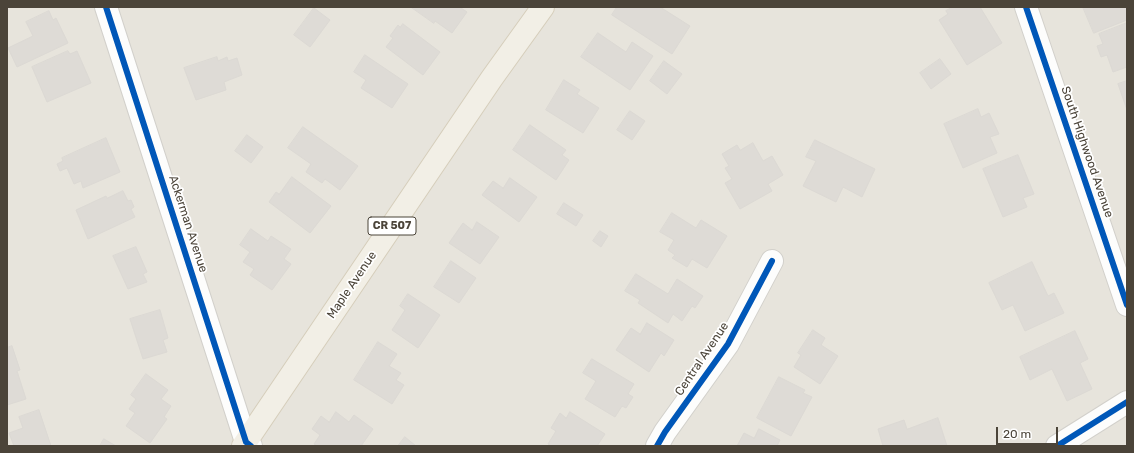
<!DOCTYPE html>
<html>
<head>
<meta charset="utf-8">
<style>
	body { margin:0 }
	#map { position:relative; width:1134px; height:453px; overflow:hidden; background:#f4f2ee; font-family:Rubik,sans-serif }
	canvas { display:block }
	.frame { position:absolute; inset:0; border:8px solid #4b4439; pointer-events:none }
	.scale { position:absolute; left:996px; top:427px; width:62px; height:18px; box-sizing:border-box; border:2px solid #4b4439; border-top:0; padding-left:5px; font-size:12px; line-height:14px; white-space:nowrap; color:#4b4439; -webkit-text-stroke:3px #fff; paint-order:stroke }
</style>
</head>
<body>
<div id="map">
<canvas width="1134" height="453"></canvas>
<div class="frame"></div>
<div class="scale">20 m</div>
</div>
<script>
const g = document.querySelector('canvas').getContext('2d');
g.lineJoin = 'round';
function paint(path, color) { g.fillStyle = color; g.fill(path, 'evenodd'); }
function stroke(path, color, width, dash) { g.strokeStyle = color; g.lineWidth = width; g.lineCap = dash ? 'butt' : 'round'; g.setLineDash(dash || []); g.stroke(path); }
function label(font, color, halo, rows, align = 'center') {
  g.font = font + ' Rubik,sans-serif'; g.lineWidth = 3.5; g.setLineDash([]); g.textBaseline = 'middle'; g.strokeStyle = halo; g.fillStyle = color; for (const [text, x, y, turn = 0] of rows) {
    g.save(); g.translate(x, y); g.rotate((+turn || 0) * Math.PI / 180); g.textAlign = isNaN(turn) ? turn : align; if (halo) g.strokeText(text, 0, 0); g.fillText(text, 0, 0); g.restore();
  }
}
const residential = new Path2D(`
	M7,7H1127V446H7Z`);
const building = new Path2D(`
	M411,7H462L461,8L467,12L452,33L435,21L434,23Z
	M617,7H660L690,26L672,54L612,15Z
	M953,7H980L1002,43L967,65L939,20L948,14L946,11Z
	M1083,7H1127V20L1094,33Z
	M314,8L330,20L310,47L294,35Z
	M49,11L53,20L56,18L68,43L17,67L8,48L33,36L26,22Z
	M1127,23V67L1113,72L1107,55L1101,57L1097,46L1103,44L1099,34Z
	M403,24L440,52L423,75L386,47L393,38L390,36L398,25L400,27Z
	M598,33L626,52L632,42L653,56L630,90L581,57Z
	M68,51L70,54L77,51L91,83L47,102L32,67Z
	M365,55L408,84L392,108L361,88L366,80L354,72Z
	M217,57L218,61L227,57L228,61L237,58L242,75L224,82L226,90L196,100L184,68Z
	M940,59L951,74L931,89L920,73Z
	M664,61L682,74L667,94L650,81Z
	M564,80L580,90L577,94L599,108L583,133L546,110Z
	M1127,81V110L1118,84Z
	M978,109L981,117L989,113L999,134L990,137L997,153L963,168L944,124Z
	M630,111L645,121L632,140L617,130Z
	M530,125L566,150L562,155L569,160L556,180L513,150Z
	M303,127L358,166L340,190L325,179L322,183L306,172L311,164L288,148Z
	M247,135L263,147L251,163L235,151Z
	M106,138L120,172L83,188L81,181L74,184L67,168L60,171L57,164L63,161L62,158Z
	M815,140L875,169L862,197L843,187L836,202L803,186L816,161L806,157Z
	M753,143L763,161L772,156L783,175L768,184L772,191L740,209L725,183L732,179L725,168L729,166L722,154L737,145L740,150Z
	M1018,155L1034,194L1023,198L1027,207L1003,217L983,169Z
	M292,177L331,206L310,233L269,202L276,192L279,194Z
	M510,178L537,197L519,222L482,195L493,181L503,188Z
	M123,191L128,201L131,200L134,207L131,209L135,217L88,239L76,210L106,196L107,198Z
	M564,203L583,215L576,226L557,214Z
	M672,213L696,228L701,220L727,236L707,268L692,259L687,267L672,258L675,255L668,250L674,240L660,232Z
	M477,222L499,237L480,264L449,243L463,223L472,230Z
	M251,229L268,241L271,236L291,249L284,259L291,264L272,290L250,275L254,269L243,262L250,252L240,245Z
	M600,231L608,236L601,247L593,241Z
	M136,247L147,272L143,274L147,282L128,289L113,256Z
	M451,261L476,278L459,303L434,287Z
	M1032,262L1048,296L1054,293L1064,313L1025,331L1013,305L1002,310L989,283Z
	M636,274L668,294L677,279L703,296L695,308L692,306L682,321L673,314L668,323L638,303L640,300L625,291Z
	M408,294L440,315L418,348L392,330L405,310L400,306Z
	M160,310L168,338L163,340L167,352L143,359L130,319Z
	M647,323L674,340L664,356L661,353L649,372L616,350L631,328L640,334Z
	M813,330L825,338L821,345L838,356L820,384L794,367L801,355L798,353Z
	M1075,331L1088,359L1080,363L1092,389L1067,401L1052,369L1030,380L1020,357Z
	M378,342L397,354L389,366L401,373L396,380L404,385L392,404L354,380Z
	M12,346L20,370L17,371L26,399L7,405V348Z
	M592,359L634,384L628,394L633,397L626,408L622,406L615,417L585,399L596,381L583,373Z
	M146,374L168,390L161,399L171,406L164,417L167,419L150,443L126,426L135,413L129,409L136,399L131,395Z
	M779,377L805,390L803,393L812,397L791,436L757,418Z
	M39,410L51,446H14L9,433L23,428L19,417Z
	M336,412L349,422L354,415L373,429L361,446H317L314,444L320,435L312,429L321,416L329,422Z
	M570,412L605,434L597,446H551L548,444L556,431L551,428L560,413L566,418Z
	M938,418L947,446H883L878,429L904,420L907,429Z
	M759,429L780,440L777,446H737L744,433L754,438Z
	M405,437L416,446H398Z
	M104,439L116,446H100Z`);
const minor = new Path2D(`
	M106,7L246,442L251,446
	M1026,7L1127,305
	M657,446L665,432L728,344L772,261
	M1057,446L1127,402`);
const major = new Path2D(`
	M243,446L492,78L543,7`);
const cycleway = new Path2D(`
	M106,7L246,442L251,446
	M1026,7L1127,305
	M657,446L665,432L728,344L772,261
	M1057,446L1127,402`);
const shields = [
	[392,226,48]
];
const shieldNames = [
	["CR 507",392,226]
];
const streetNames = [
	["South Highwood Avenue",1087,152,71],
	["Ackerman Avenue",188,224,72],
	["Maple Avenue",352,285,-56],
	["Central Avenue",702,359,-56]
];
paint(residential, '#e7e4dc');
paint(building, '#dedbd6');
stroke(building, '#dcd9d4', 1);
stroke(minor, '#d2d0cb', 24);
stroke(major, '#d6cebb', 24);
stroke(minor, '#fdfdfc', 22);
stroke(major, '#f2efe6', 22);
stroke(cycleway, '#0057b8', 6);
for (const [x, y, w] of shields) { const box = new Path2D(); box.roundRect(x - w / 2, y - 9, w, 18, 3); g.fillStyle = '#fff'; g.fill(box); stroke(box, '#4b4439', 1); }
label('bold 11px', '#4b4439', null, shieldNames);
label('12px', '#4b4439', '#fff', streetNames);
</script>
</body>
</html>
